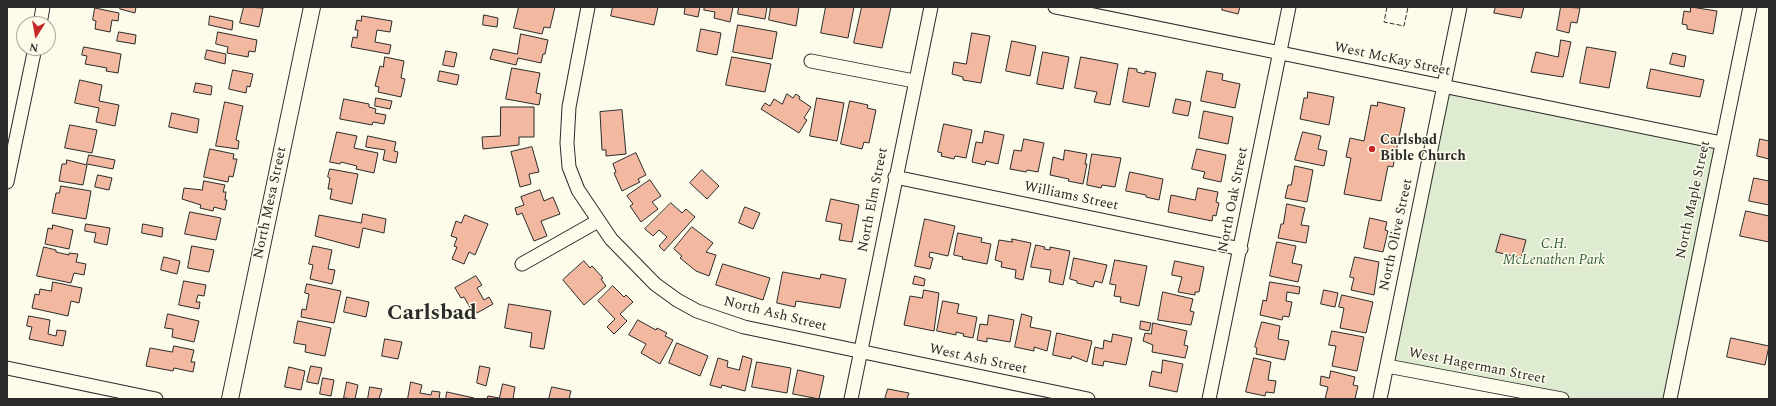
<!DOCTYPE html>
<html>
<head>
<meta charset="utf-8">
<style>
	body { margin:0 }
	#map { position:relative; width:1776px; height:406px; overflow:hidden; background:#fdfbea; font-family:Spectral,serif }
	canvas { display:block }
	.frame { position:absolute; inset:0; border:8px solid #2b2b2b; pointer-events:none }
	.north { position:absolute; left:16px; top:16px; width:40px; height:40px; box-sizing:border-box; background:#fdfbea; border:1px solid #a9a89e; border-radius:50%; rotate:191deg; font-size:11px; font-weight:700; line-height:16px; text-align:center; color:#2b2b2b }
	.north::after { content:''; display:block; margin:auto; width:14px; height:18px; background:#c62828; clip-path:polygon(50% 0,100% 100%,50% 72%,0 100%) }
</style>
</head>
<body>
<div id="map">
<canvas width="1776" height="406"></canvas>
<div class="frame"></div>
<div class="north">N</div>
</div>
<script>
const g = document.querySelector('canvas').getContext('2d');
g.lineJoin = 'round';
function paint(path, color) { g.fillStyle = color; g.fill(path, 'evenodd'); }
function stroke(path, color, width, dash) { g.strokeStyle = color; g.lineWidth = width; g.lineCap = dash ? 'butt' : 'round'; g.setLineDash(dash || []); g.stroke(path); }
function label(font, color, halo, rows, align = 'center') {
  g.font = font + ' Spectral,serif'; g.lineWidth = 3; g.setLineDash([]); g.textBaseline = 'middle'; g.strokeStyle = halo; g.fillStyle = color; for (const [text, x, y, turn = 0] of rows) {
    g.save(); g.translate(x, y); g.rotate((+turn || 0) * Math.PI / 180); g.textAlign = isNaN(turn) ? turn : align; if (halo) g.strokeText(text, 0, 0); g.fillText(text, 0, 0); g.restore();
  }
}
const green = new Path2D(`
	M1444,88L1722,143L1670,399H1562L1387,366Z`);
const building = new Path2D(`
	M121,7H136L135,13L120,9Z
	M244,7L263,8L259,27L240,23Z
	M519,7H555L550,28L544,27L542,34L514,28Z
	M613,7H658L654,25L611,16Z
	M680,7H700L698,17L684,14L685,8Z
	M705,7H733L730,22L714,18L715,12L704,10Z
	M739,7H767L765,19L738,14Z
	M771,7H799L796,26L769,20Z
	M826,7H854L848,38L821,33Z
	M862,7H891L882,48L854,43Z
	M1223,7H1240L1238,14L1222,10Z
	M1496,7H1524L1521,18L1494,13Z
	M1561,7L1580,8L1577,23L1571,22L1569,33L1557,30Z
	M1691,7L1717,11L1713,34L1687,29V25L1682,24L1684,11L1690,12Z
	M95,8L119,13L118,21L112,20L110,32L95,29L96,21L93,20Z
	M484,15L498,18L497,27L483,25Z
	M210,16L233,21L232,30L209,25Z
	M362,16L392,21L390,32L377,30L375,42L391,45L389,54L351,47L353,37L357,38L358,30H355L357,20L361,21Z
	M738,25L777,32L772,59L733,52Z
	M701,29L721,33L717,55L697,51Z
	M119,32L136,35L135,44L117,41Z
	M218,32L257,40L255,52L249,51L248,57L227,53L228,47L216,44Z
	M972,33L990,36L981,83L963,80V77L952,74L954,62L966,64Z
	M521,34L548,40L545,54H543L541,63L518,58L516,65L490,59L493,49L517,54Z
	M1561,40L1571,42L1563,77L1531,72L1536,52L1558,57Z
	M1012,41L1036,46L1030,76L1006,71Z
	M84,47L121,54L118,73L106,71L107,68L85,64L87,56L82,55Z
	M1587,47L1616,52L1609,88L1580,83Z
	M207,50L226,54L225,64L205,59Z
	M446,51L457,53L454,67L443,65Z
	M1043,52L1069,57L1063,89L1037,84Z
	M1673,53L1686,56L1684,67L1670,64Z
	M385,57L404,61L401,78L405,79L401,97L378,92L379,87L375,86L380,66L383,67Z
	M732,57L771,64L765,92L726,85Z
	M1081,57L1118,64L1110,105L1094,102L1097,92L1075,88Z
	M512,68L540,73L536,93L541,94L539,105L506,99Z
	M1129,68L1137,69V72L1145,74V71L1156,73L1149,107L1123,102Z
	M1651,69L1704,80L1700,97L1647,88Z
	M233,70L253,74L250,87L247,86L246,93L229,89Z
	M440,71L459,75L457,85L438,81Z
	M1207,71L1223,74L1222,80L1240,84L1235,108L1201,101Z
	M80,80L102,85L99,101L119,105L115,126L96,122L99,108L75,103Z
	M196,83L212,86L211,95L194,92Z
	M1308,92L1334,97L1329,125L1300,119L1304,98H1307Z
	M787,94L793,98L796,94L800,97L799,99L811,107L804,118L807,120L799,133L761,109L765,103L770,106L774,99L782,104Z
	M376,98L392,101L390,109L375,106Z
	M817,98L844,103L837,141L810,136Z
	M344,99L369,104V107L376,109L375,113L386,115L384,124L373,122L372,125L340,119Z
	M1176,99L1191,102L1188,116L1173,113Z
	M850,101L868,105L867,108L876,110L869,143L864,142L862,149L841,144Z
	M225,102L243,106L236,140L239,141L238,149L216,146Z
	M1378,102L1405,108L1393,167L1388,166L1381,201L1344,194L1351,158L1346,157L1350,138L1364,141L1371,105L1377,106Z
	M501,107H534V137H519V145L483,149L482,137L500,136Z
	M622,110L626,154L606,156V150H602L600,112Z
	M1204,111L1233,117L1228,144L1199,138Z
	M172,113L199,119L197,133L169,127Z
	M944,124L972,130L966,158L955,156L954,159L941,156L942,153L938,152Z
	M70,125L97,130L92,153L65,148Z
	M985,131L1004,135L998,164L986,161L985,165L972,162L976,142L982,143Z
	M337,132L357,136L354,148L378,153L374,173L356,169L357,166L341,162L340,164L330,162Z
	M1303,132L1321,136L1318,149L1327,151L1324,166L1295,160Z
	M368,136L396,142L394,151L398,152L396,163L383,160L385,150L366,147Z
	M1024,139L1044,143L1038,172L1027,170L1026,172L1010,169L1014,150L1021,151Z
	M1760,139L1769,141V159L1757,156Z
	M532,147L539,172L529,174L531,184L520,187L511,152Z
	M210,149L234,154L233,159H237L233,177L229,176L228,182L204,177Z
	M1197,149L1226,155L1221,182L1203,178L1205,172L1192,169Z
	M1065,150L1087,154L1085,164H1087L1083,184L1068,181L1069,179L1050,175L1053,157L1063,160Z
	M636,153L646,175L638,179L640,182L622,191L614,173L616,172L613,164Z
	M1092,154L1121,158L1115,187L1102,185L1101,188L1087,185Z
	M89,155L115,160L113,169L87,164Z
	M67,160L87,165L83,185L59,181L62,164H66Z
	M1295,166L1313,170L1307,202L1285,198L1288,185H1291Z
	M330,169L358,174L352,204L330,199L332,189H328L330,178L328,177Z
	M702,170L719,186L707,199L690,183Z
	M1130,172L1163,179L1159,200L1146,197V195L1126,191Z
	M98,175L112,178L109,190L95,187Z
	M1754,178L1769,181V205L1749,201Z
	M650,180L661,196L652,202L658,209L641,222L630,206L633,204L627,196Z
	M204,181L225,185L223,192H226L225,200H227L225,210L214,207L213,211L200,208L201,205L182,199L184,188L202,190Z
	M61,186L91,191L86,219L52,213L56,193H59Z
	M1198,188L1218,192L1216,202L1219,203L1216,216L1213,215L1212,221L1168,212L1171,195L1195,200Z
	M540,190L544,201L553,197L560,214L541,221L547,236L534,241L522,213L517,215L515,208L524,205L521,197Z
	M831,199L859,205L852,242L839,240L842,224L826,221Z
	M671,203L682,213L686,209L695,217L664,251L659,246L667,237L659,230L653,236L645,229Z
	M1287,204L1305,208L1301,225L1309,226L1306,243L1278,238L1281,224H1283Z
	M745,207L760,213L753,229L739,223Z
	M1746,211L1769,216V242L1740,236Z
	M190,212L221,218L216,240L185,234Z
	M363,214L386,219L384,233L363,228L359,248L315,236L319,215L361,223Z
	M465,215L488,224L475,255L469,252L464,264L452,259L457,247L454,246L457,238L451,236L456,221L461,223Z
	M1370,218L1387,222L1385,230L1388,231L1383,252L1364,248Z
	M925,219L955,226L948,256L930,252L929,257L933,258L930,269L915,266Z
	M86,224L110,228L107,245L94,242L96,233L85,231Z
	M143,224L163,228L162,237L142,233Z
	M53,225L73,230L69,249L45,244L48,228L52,229Z
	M692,227L713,243L706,252L716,255L709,276L696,271L680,258L682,256L674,249Z
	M958,233L982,238L981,242L991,244L987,264L962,259L963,257L954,255Z
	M1501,234L1526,240L1521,258L1496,252Z
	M1012,239L1031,243L1023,280L1015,278L1016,270L1001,267L1002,262L995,260L999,240L1012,242Z
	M1277,242L1296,246L1292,263L1302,265L1298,282L1270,276Z
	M1036,245L1045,247L1044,249L1050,250V247L1070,251L1063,285L1049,282L1051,270L1031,267Z
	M192,246L214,250L209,272L188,268Z
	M313,246L332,250L328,269L335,270L332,284L310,279L313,265L309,264Z
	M44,247L56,250V252L69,255V253L78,254L76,262L86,264L84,275L74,273L71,283L37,276Z
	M164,257L180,261L177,274L161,270Z
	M1355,257L1379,262L1374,295L1351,290L1354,278L1350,277Z
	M1074,258L1107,265L1102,283L1095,281L1093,287L1077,283V281L1070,279Z
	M1115,260L1147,266L1139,306L1120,302L1121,297L1114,296L1116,285L1110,284Z
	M584,261L590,268L592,266L603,278L601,279L606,286L584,305L563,280Z
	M1175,261L1204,267L1199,292H1195V295L1178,292L1182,277L1172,275Z
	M723,264L770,278L763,300L716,285Z
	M783,272L820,279L821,274L846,279L840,308L796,301L795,307L777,303Z
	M476,276L482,285L477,288L484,300L489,297L493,304L477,313L474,307L471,309L464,297L461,298L455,288Z
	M915,276L925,279L924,286L913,284Z
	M184,281L206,285L204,296L198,295L196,302H200L199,309L179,305Z
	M53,282L82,288L79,303L71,301L68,316L32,308L35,294L39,295L40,289L51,291Z
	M1270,282L1300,287L1299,294L1287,292L1286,301L1292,302L1289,317L1283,316L1282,320L1260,315L1263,300L1266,301Z
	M307,284L341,291L334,323L301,317L302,309L306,310L309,294L305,293Z
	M613,286L624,297L626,295L633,302L620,314L627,321L614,334L607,327L615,319L598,301Z
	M924,290L939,293L934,331L904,325L910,296L922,298Z
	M1324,290L1338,293L1335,307L1321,304Z
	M1163,292L1193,299L1190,311L1194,312L1191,325L1158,320Z
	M1342,295L1373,302L1366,333L1340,328L1344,308L1339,307Z
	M347,297L369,302L366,317L344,312Z
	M943,301L959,304L957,313L977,317L973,338L963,336L964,334L956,332V335L937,331Z
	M509,304L551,311L544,349L530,347L532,333L505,328Z
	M168,314L199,321L194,342L172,337L173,329L165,328Z
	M1022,314L1032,317L1030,327L1051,331L1047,351L1034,347V351L1015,347Z
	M989,315L1014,320L1010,342L987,338V342L977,340L980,324L987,325Z
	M29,316L50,320L48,334L56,336L57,330L66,331L63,346L29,339L32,327L27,326Z
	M638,320L656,330L657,328L667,333L665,336L673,340L660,364L641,353L646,344L629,335Z
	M298,321L331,328L325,356L305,352L306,345L294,343Z
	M1141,321L1151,323L1149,331L1140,329Z
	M1262,322L1280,326L1278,339L1289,341L1285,360L1256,354L1257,348L1255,347Z
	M1153,323L1187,331L1184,345L1188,346L1185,358L1152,352L1153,345L1143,341L1145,333L1151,334Z
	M1332,331L1364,337L1357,371L1332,366L1336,346L1329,345Z
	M1057,333L1092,341L1087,362L1072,356L1071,359L1053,355Z
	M1113,334L1132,338L1126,365L1104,361L1103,366L1092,364L1095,347L1103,349L1104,340L1111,342Z
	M1731,338L1769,346L1765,365L1727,357Z
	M385,339L402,342L398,359L382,356Z
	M677,343L708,356L700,376L669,363Z
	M174,346L194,350L191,362H195L193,372L174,368L173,371L146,366L150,348L172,352Z
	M743,356L752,359L745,391L722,385L721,388L710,385L718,358L728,361L727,367L739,370Z
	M1254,358L1271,362L1268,380L1276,381L1274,393L1266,392L1265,396L1246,392Z
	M1163,360L1183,364L1177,392L1149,386L1152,371L1161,373Z
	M757,362L791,368L787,393L752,387Z
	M311,366L322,368L318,384L307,382Z
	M480,366L490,368L486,386L477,383Z
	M289,367L305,371L301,390L285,387Z
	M798,370L824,376L819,399L793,394Z
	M1331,371L1355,377L1353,385L1358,386L1355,399H1325L1328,387L1320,385L1321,376L1329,378Z
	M323,378L334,380L331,396L320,394Z
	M347,382L358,385L355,399L344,398Z
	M411,382L422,385L420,393L431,395L432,391L440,392L439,399H408Z
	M503,384L515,387L513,399H487L488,396L499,398Z
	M370,387L382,389L379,399H368Z
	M552,387L571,391L569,399H549Z
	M888,389L909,393L907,399H885Z
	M447,392L474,398V399H446Z`);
const minor = new Path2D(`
	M588,7L569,107L567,143L569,167L578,190L611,239L655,284L677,300L697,311L744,327L1088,399
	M1055,7L1722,143
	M40,24L43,7
	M811,61L914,81
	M895,177L1241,249
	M7,182L35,48
	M522,264L598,221
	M1387,366L1562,399
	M7,368L156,399
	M851,399L931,7
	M1209,399L1289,7
	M1380,399L1460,7
	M1670,399L1750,7`);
const tertiary = new Path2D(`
	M230,399L312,7`);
const fence = new Path2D(`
	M1387,7L1384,22L1404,26L1408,7`);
const markers = [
	[1372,149,4,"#c62828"]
];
const streetNames = [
	["West McKay Street",1392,60,12],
	["Williams Street",1071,197,12],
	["North Elm Street",874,200,-79],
	["North Oak Street",1234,200,-79],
	["North Maple Street",1694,200,-78],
	["North Mesa Street",271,203,-78],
	["North Olive Street",1397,235,-78],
	["North Ash Street",775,315,14],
	["West Ash Street",978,360,12],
	["West Hagerman Street",1477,367,11]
];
const poiNames = [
	["Carlsbad",1380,141],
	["Bible Church",1380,157]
];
const parkNames = [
	["C.H.",1554,245],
	["McLenathen Park",1554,261]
];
const townNames = [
	["Carlsbad",432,315]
];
paint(green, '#deebd1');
stroke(green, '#74746e', 1);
paint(building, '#f2b8a0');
stroke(building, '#2b2b2b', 1);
stroke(minor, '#2b2b2b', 15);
stroke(tertiary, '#2b2b2b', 18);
stroke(minor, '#fdfbea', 13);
stroke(tertiary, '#fdfbea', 16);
stroke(fence, '#2b2b2b', 1, [5, 2]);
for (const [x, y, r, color] of markers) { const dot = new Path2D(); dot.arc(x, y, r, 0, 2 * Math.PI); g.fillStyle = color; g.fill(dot); stroke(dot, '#fdfbea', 1.5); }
label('14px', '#2b2b2b', '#fdfbea', streetNames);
label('bold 14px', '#2b2b2b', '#fdfbea', poiNames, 'left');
label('italic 14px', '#34623c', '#fdfbea', parkNames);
label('bold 22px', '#2b2b2b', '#fdfbea', townNames);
</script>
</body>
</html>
